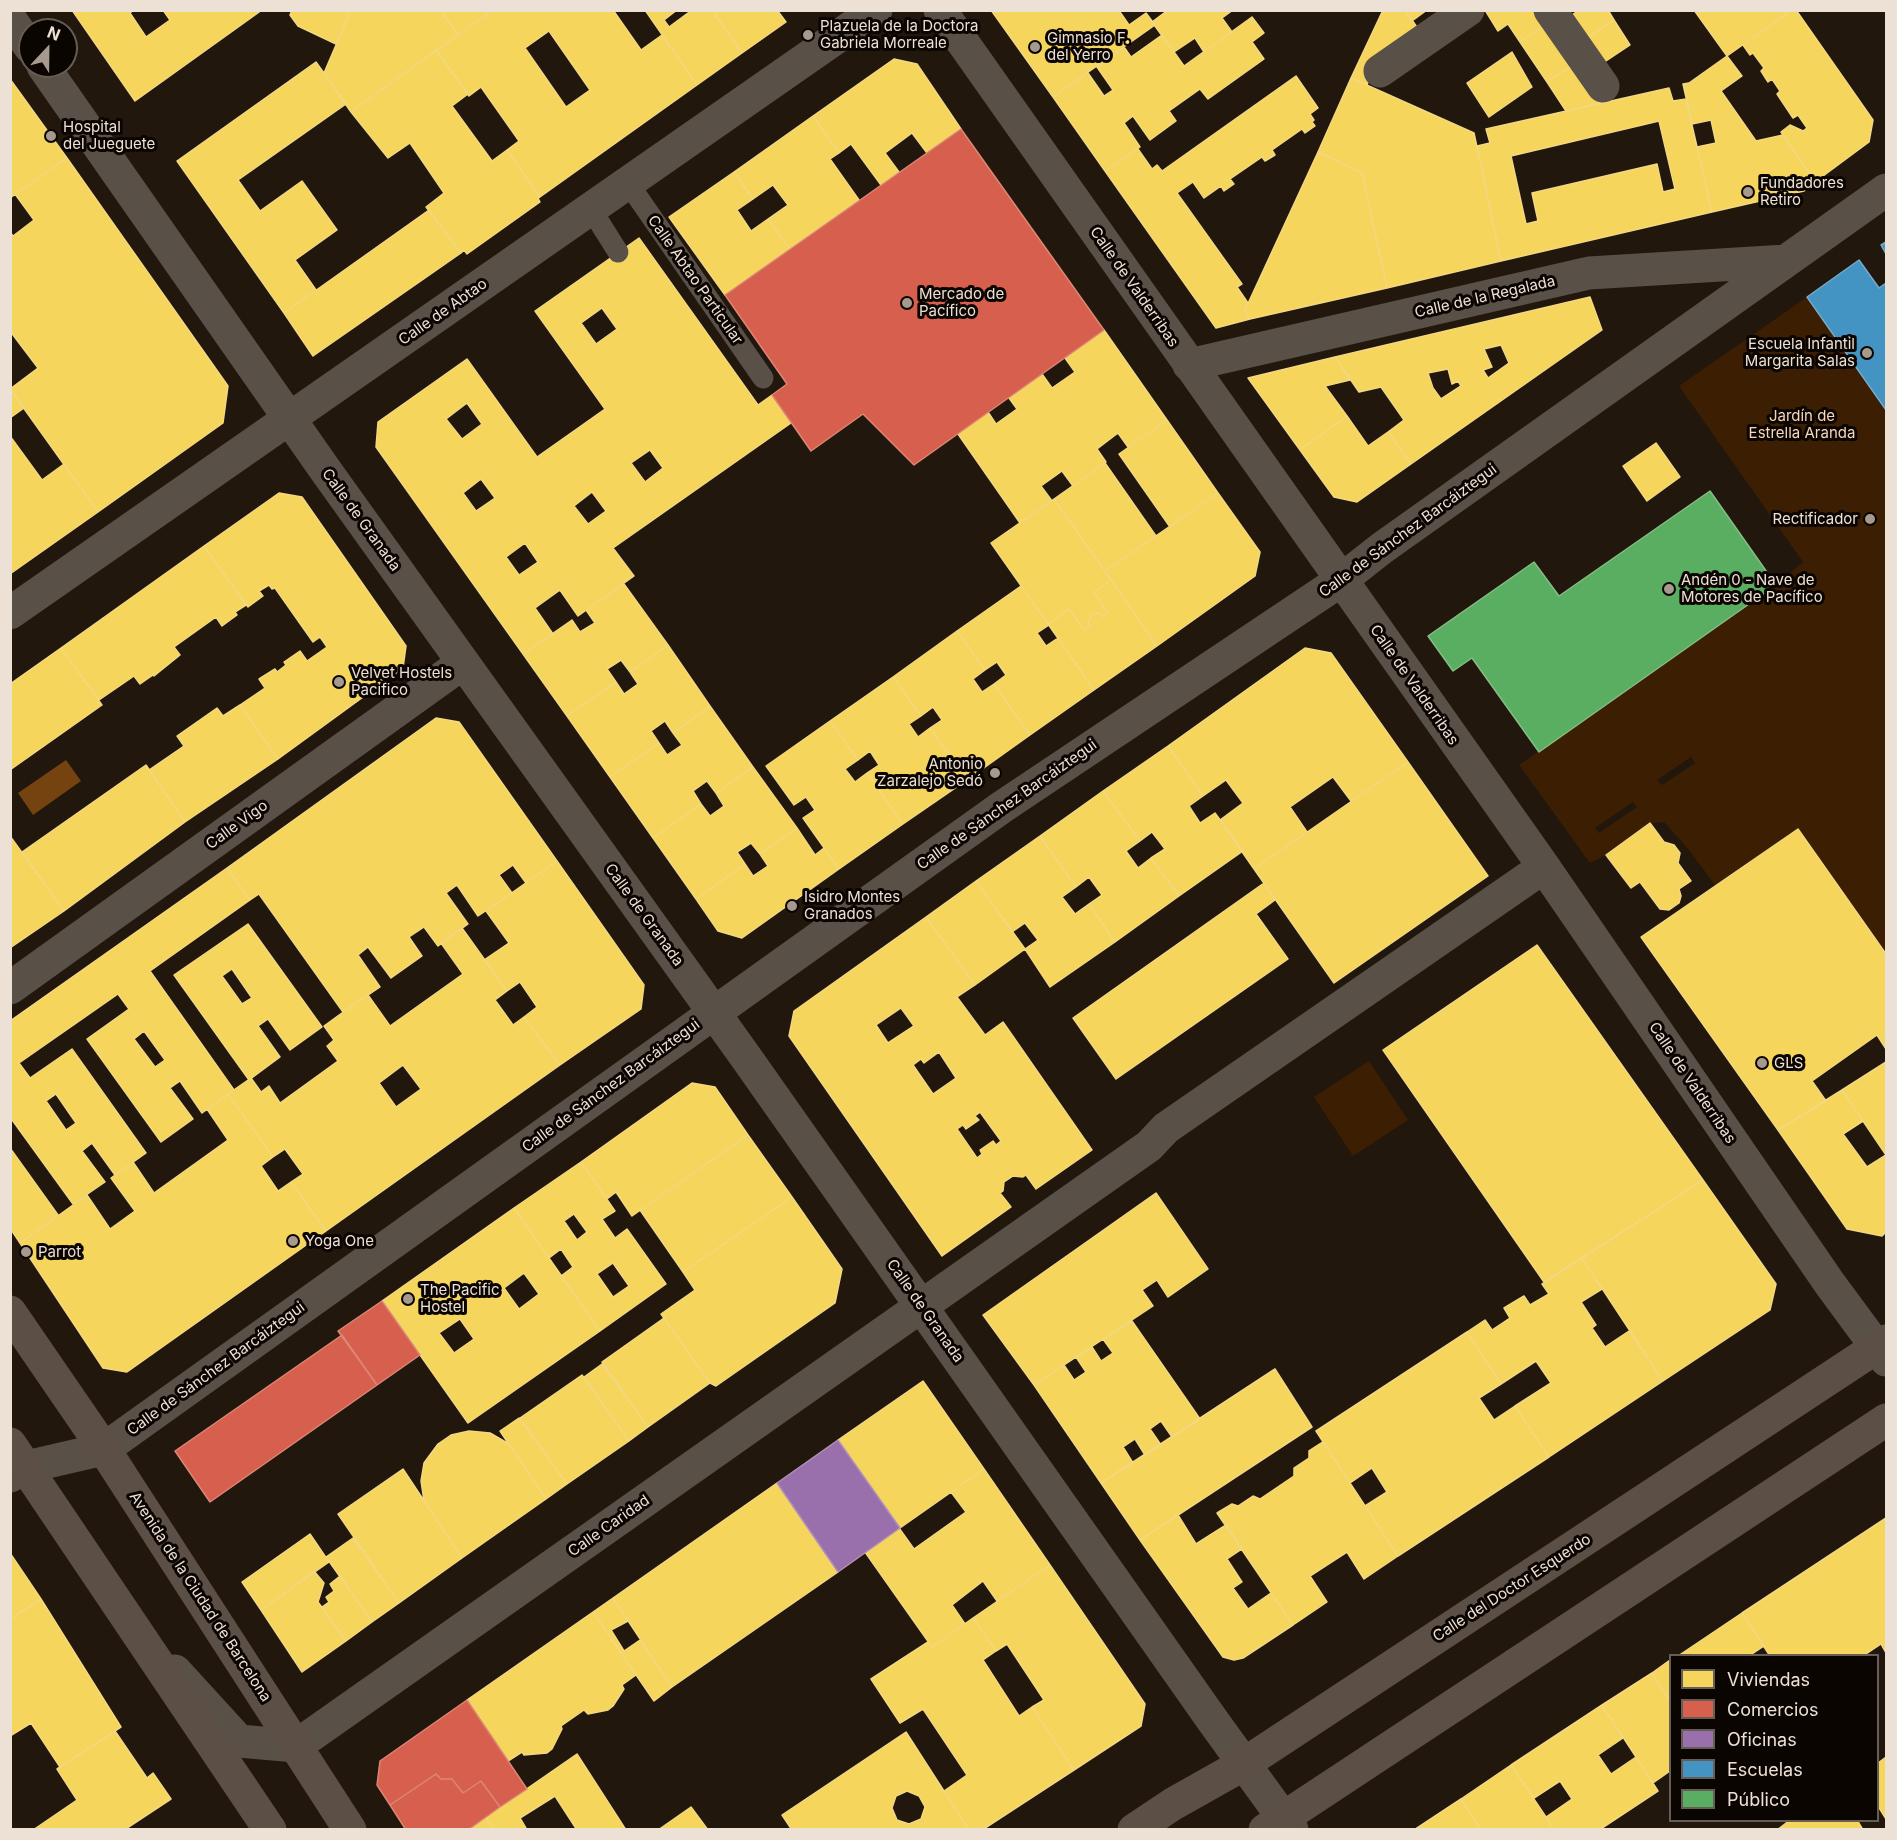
<!DOCTYPE html>
<html>
<head>
<meta charset="utf-8">
<style>
	body { margin:0 }
	#map { position:relative; width:1897px; height:1840px; overflow:hidden; background:#21170d; font-family:Inter,sans-serif }
	canvas { display:block }
	.frame { position:absolute; inset:0; border:12px solid #ede0d5; pointer-events:none }
	.legend { position:absolute; left:1669px; top:1654px; width:210px; height:168px; box-sizing:border-box; background:#0b0501; border:2px solid #655d56; margin:0; padding:8px 10px; list-style:none; font-size:18px; color:#ede0d5 }
	.legend li { display:flex; align-items:center; gap:12px; height:30px }
	.legend b { width:30px; border:2px solid #655d56 }
	.north { position:absolute; left:18px; top:18px; width:60px; height:60px; box-sizing:border-box; background:#0b0501; border:2px solid #655d56; border-radius:50%; rotate:22deg; font-size:16px; font-weight:700; line-height:24px; text-align:center; color:#ede0d5 }
	.north::after { content:''; display:block; margin:auto; width:21px; height:27px; background:#a69a8f; clip-path:polygon(50% 0,100% 100%,50% 72%,0 100%) }
</style>
</head>
<body>
<div id="map">
<canvas width="1897" height="1840"></canvas>
<div class="frame"></div>
<ul class="legend">
<li><b style="height:16px;background:#f6d55c"></b>Viviendas</li>
<li><b style="height:16px;background:#d6604d"></b>Comercios</li>
<li><b style="height:16px;background:#9970ab"></b>Oficinas</li>
<li><b style="height:16px;background:#4393c3"></b>Escuelas</li>
<li><b style="height:16px;background:#5aae61"></b>Público</li>
</ul>
<div class="north">N</div>
</div>
<script>
const g = document.querySelector('canvas').getContext('2d');
g.lineJoin = 'round';
function paint(path, color) { g.fillStyle = color; g.fill(path, 'evenodd'); }
function stroke(path, color, width, dash) { g.strokeStyle = color; g.lineWidth = width; g.lineCap = dash ? 'butt' : 'round'; g.setLineDash(dash || []); g.stroke(path); }
function label(font, color, halo, rows, align = 'center') {
  g.font = font + ' Inter,sans-serif'; g.lineWidth = 6; g.setLineDash([]); g.textBaseline = 'middle'; g.strokeStyle = halo; g.fillStyle = color; for (const [text, x, y, turn = 0] of rows) {
    g.save(); g.translate(x, y); g.rotate((+turn || 0) * Math.PI / 180); g.textAlign = isNaN(turn) ? turn : align; if (halo) g.strokeText(text, 0, 0); g.fillText(text, 0, 0); g.restore();
  }
}
const green = new Path2D(`
	M1807,297L1886,410V954L1798,830L1715,885L1689,850L1664,822L1650,823L1606,855L1590,863L1519,765L1776,585L1803,562L1679,386ZM1691,757L1695,763L1662,785L1657,780ZM1633,802L1637,807L1599,833L1595,828Z
	M1369,1061L1408,1120L1353,1156L1314,1097Z`);
const water = new Path2D(`
	M66,760L81,781L33,815L18,793Z`);
const homes = new Path2D(`
	M72,10H134L130,13L146,37L170,20L163,10H262L135,101Z
	M292,10H351L336,44L298,26L290,15Z
	M351,10H440L458,35L351,112L324,73Z
	M440,10H493L458,35Z
	M493,10H613L641,50L662,35L697,85L540,197L507,150L519,141L481,87L469,96L436,50ZM549,31L590,90L566,107L525,48Z
	M645,10H677L664,20L669,27L692,10H712L742,53L697,85Z
	M712,10H777L786,22L742,53Z
	M991,10H1122L1120,12L1129,25L1146,13L1155,25L1053,97Z
	M1168,10H1233L1222,18L1232,32L1204,52L1195,38L1174,52L1152,22Z
	M1383,10H1405L1421,33L1371,73L1367,85L1351,78Z
	M1405,10H1427L1412,21Z
	M1485,10H1542L1550,22L1520,42L1508,24L1498,31Z
	M1579,10H1608L1614,20L1580,42L1565,20Z
	M1694,10H1792L1727,56Z
	M1792,10H1796L1873,120L1869,142L1815,182L1781,132L1790,125L1803,131L1807,128L1798,115L1793,118L1777,94L1780,91L1772,79L1768,82L1761,71L1764,68L1753,53L1750,55L1743,45Z
	M1252,17L1264,33L1252,42L1264,59L1208,99L1200,89L1169,111L1176,121L1150,140L1133,116L1124,123L1140,147L1105,171L1053,97L1088,73L1104,96L1113,90L1097,67L1124,47L1131,57L1162,35L1184,66Z
	M1614,20L1630,45L1597,67L1580,42Z
	M1550,22L1577,62L1547,82L1520,42Z
	M436,50L468,94L452,106L492,161L507,150L540,197L538,198L540,202L467,254L464,250L461,253L426,207L444,193L410,143L388,158L351,112Z
	M1512,52L1532,87L1489,117L1467,83Z
	M1727,56L1742,76L1721,91L1756,141L1783,135L1815,182L1804,191L1712,212L1697,147L1716,143L1711,120L1692,124L1683,84L1689,83Z
	M894,59L917,64L961,129L927,153L912,133L885,153L899,172L881,185L851,144L839,153L813,116Z
	M316,62L346,104L238,180L260,211L302,181L337,230L295,260L316,290L284,313L177,161Z
	M1577,62L1603,102L1566,111L1547,82Z
	M1296,76L1318,108L1310,114L1314,120L1312,122L1315,126L1305,133L1302,129L1272,150L1275,155L1265,161L1262,157L1230,179L1234,184L1224,191L1221,186L1204,198L1193,182L1177,193L1242,284L1237,287L1248,303L1245,310L1250,319L1216,328L1105,171L1138,149L1152,169L1157,165L1162,171Z
	M1351,78L1474,133L1501,261L1387,288L1362,173L1318,152Z
	M10,79L67,158L10,198L11,166Z
	M1669,88L1673,101L1686,99L1712,212L1501,261L1477,146L1490,143L1486,129ZM1659,121L1675,189L1663,192L1657,164L1532,193L1538,221L1526,224L1511,156Z
	M813,116L839,153L830,159L859,200L790,249L768,219L788,205L773,185L753,199L734,172Z
	M1318,152L1362,173L1387,288L1250,319L1245,310Z
	M67,158L228,386L223,423L98,512L10,389L38,368L10,331V232L13,236L34,220L15,194Z
	M734,172L753,199L737,210L751,231L768,219L790,249L725,295L669,217Z
	M429,210L461,253L313,356L284,313Z
	M639,238L758,405L772,395L791,423L613,548L634,576L578,616L560,590L535,608L553,634L523,654L376,447L378,422L467,359L537,457L605,409L535,311ZM602,308L617,329L596,344L581,323ZM467,403L482,424L462,439L446,419ZM650,450L663,468L645,482L631,463ZM481,479L495,498L476,511L463,493ZM592,492L606,511L588,524L574,506ZM525,543L538,562L519,575L506,557Z
	M1590,297L1602,330L1411,464L1388,432L1404,420L1381,387L1359,392L1335,357ZM1501,345L1509,363L1488,378L1483,370L1492,367L1484,349ZM1448,369L1452,384L1458,381L1461,386L1441,399L1433,388L1428,373Z
	M1104,330L1167,420L1128,447L1118,433L1097,449L1106,462L1073,486L1062,471L1041,486L1052,501L1020,523L958,434L988,412L996,424L1017,409L1009,398L1042,374L1052,388L1075,372L1065,358Z
	M1335,357L1350,380L1325,386L1347,416L1300,450L1248,378Z
	M10,389L24,408L10,418Z
	M1347,416L1368,446L1388,432L1411,464L1357,502L1334,497L1300,450Z
	M1167,420L1218,493L1170,527L1119,454Z
	M10,436L42,480L64,464L98,512L10,574Z
	M1656,443L1680,477L1647,501L1623,466Z
	M1105,463L1156,536L1105,571L1054,499Z
	M279,493L302,497L406,646L403,668L278,759L240,705L265,688L259,679L275,669L277,672L286,665L284,662L300,651L307,661L327,647L320,637L313,642L275,588L272,589L269,585L259,591L263,596L248,607L204,546Z
	M1218,493L1260,552L1255,576L1157,646L1105,571Z
	M1054,499L1111,580L1094,592L1108,613L1102,617L1100,613L1092,614L1088,622L1090,626L1084,630L1069,609L1048,624L991,543Z
	M204,546L246,605L235,612L237,615L222,626L216,617L174,647L180,655L154,676L153,675L140,684L134,676L99,700L61,648Z
	M1111,580L1157,646L1094,690L1048,624L1069,609L1084,630L1090,626L1088,622L1092,614L1100,613L1102,617L1108,613L1094,592Z
	M624,584L668,645L630,672L621,660L607,669L616,682L567,716L523,654L572,620L580,632L595,623L586,610Z
	M1021,586L1049,625L1037,633L1046,646L1058,638L1094,690L1030,735L994,684L1006,675L997,662L985,670L957,631Z
	M957,631L985,670L973,679L982,692L994,684L1030,735L967,780L930,728L942,720L933,707L921,716L893,677Z
	M668,645L710,706L673,733L665,721L651,731L659,743L610,777L567,716L616,682L624,694L638,684L630,672Z
	M61,648L102,705L10,770V684Z
	M1305,648L1331,653L1408,762L1351,801L1333,777L1290,807L1307,832L1254,869L1220,820L1243,803L1226,780L1203,796L1168,746Z
	M893,677L921,716L909,724L918,737L930,728L967,780L903,824L867,773L879,765L870,751L858,760L830,721Z
	M240,705L278,759L185,822L149,770L184,746L177,736L217,708L223,716Z
	M710,706L753,767L716,793L707,781L693,791L701,804L653,838L610,777L659,743L667,755L682,745L673,733Z
	M436,718L459,722L557,861L526,883L513,865L499,875L512,893L478,916L457,885L446,893L468,924L438,946L424,927L409,937L422,956L391,978L368,947L358,955L380,987L343,1012L259,894L250,900L227,868Z
	M830,721L858,760L845,769L855,782L867,773L903,824L839,869L803,818L815,810L806,797L794,805L766,766Z
	M1168,746L1203,796L1189,806L1200,823L1215,813L1243,851L1179,896L1151,858L1165,849L1152,832L1140,841L1103,791Z
	M1408,762L1488,876L1334,983L1254,869Z
	M146,765L185,822L64,911L22,852Z
	M753,767L797,828L760,854L751,843L737,852L745,864L696,899L653,838L701,804L710,816L724,806L716,793Z
	M1103,791L1140,841L1126,851L1138,868L1151,858L1179,896L1115,942L1089,904L1102,895L1089,877L1076,887L1040,836Z
	M1650,823L1664,842L1674,845L1680,853L1678,863L1691,881L1679,889L1681,896L1679,903L1669,910L1660,909L1640,882L1631,888L1606,855Z
	M797,828L815,855L824,848L839,869L742,938L718,931L696,899L745,864L753,876L768,866L760,854Z
	M1798,829L1886,954V1049L1877,1035L1812,1081L1826,1101L1778,1130L1641,937Z
	M10,836L64,911L10,948Z
	M1040,836L1076,887L1062,897L1075,914L1089,904L1115,942L1050,987L1025,949L1038,940L1025,923L1012,932L976,881Z
	M557,861L644,985L641,1009L560,1065L524,1017L537,1007L520,982L507,991L484,960L509,943L486,911Z
	M227,868L250,900L150,971L234,1090L202,1113L180,1081L170,1088L193,1119L161,1142L87,1039L129,1009L118,994L19,1063L30,1078L72,1049L146,1153L115,1175L92,1143L82,1151L105,1182L73,1204L10,1117V1021ZM144,1031L165,1060L155,1067L134,1039ZM56,1094L76,1123L66,1130L46,1101Z
	M976,881L1025,949L975,985L926,917Z
	M1264,883L1275,900L1256,914L1288,959L1116,1079L1073,1018Z
	M926,917L975,985L957,997L985,1035L1003,1022L1092,1150L1036,1189L1026,1175L1023,1177L1013,1176L1004,1182L1003,1191L1000,1193L1011,1207L942,1256L789,1036L794,1011ZM901,1008L914,1026L888,1043L876,1025ZM939,1052L956,1078L933,1094L913,1065L921,1059L924,1063ZM980,1112L1001,1141L996,1145L993,1141L980,1150L982,1154L977,1158L957,1129L963,1125L966,1129L979,1120L975,1116Z
	M248,924L322,1027L290,1050L268,1019L258,1026L280,1057L249,1080L174,975ZM232,969L252,998L242,1004L222,976Z
	M462,928L507,991L495,1000L513,1025L524,1017L560,1065L326,1231L291,1182L303,1174L285,1149L273,1157L228,1094L251,1078L261,1092L269,1086L280,1103L338,1061L327,1046L334,1040L324,1026L346,1010L368,995L390,1026L463,974L441,943ZM403,1065L421,1089L396,1107L379,1083Z
	M1537,945L1703,1180L1544,1282L1383,1050Z
	M1886,1062V1155L1842,1090Z
	M692,1083L715,1087L748,1135L632,1216L616,1192L607,1199L581,1162Z
	M1842,1090L1863,1121L1843,1134L1867,1167L1886,1155V1232L1882,1236L1847,1229L1778,1130Z
	M228,1094L273,1157L261,1166L278,1191L291,1182L326,1231L127,1372L103,1368L20,1243L87,1195L110,1229L135,1211L111,1178L133,1162L154,1193L228,1140L207,1109Z
	M748,1135L792,1197L683,1272L640,1210Z
	M10,1148L58,1215L20,1243L10,1228Z
	M581,1162L615,1211L602,1219L615,1238L627,1229L666,1284L600,1331L561,1276L573,1267L561,1249L549,1258L514,1208ZM574,1214L587,1232L577,1240L564,1221ZM613,1263L629,1286L613,1297L597,1274Z
	M1703,1180L1776,1284L1770,1310L1663,1381L1582,1258Z
	M1156,1193L1208,1269L1168,1297L1157,1280L1142,1290L1153,1306L1034,1385L983,1315Z
	M792,1197L842,1269L835,1303L716,1386L710,1383L661,1314L695,1290L683,1272Z
	M514,1208L600,1331L468,1423L382,1301ZM524,1273L539,1294L519,1309L504,1288ZM460,1319L474,1339L454,1353L439,1333Z
	M1582,1258L1602,1289L1581,1302L1596,1325L1592,1328L1605,1347L1629,1331L1663,1381L1549,1457L1515,1406L1551,1383L1536,1361L1501,1384L1467,1332L1485,1320L1492,1330L1510,1318L1504,1308L1524,1296L1530,1305L1549,1294L1542,1284Z
	M664,1318L710,1383L648,1427L602,1362Z
	M1132,1321L1200,1419L1172,1437L1161,1421L1150,1429L1161,1445L1145,1455L1135,1439L1123,1447L1133,1463L1101,1483L1034,1385L1064,1365L1074,1380L1086,1372L1076,1357L1092,1347L1101,1361L1113,1353L1103,1339Z
	M1467,1332L1501,1384L1479,1398L1494,1420L1515,1406L1549,1457L1398,1556L1365,1506L1387,1492L1372,1468L1350,1483L1316,1431Z
	M602,1364L648,1427L629,1441L584,1377Z
	M1275,1369L1312,1427L1140,1540L1101,1483Z
	M582,1375L629,1441L567,1484L520,1418Z
	M923,1381L984,1469L900,1528L838,1440Z
	M519,1418L567,1484L546,1499L500,1431Z
	M469,1431L490,1433L509,1444L546,1499L462,1558L424,1501L421,1481L424,1463L438,1444L451,1435Z
	M1323,1442L1398,1556L1364,1579L1347,1552L1310,1576L1327,1602L1293,1625L1217,1513L1232,1504L1238,1506L1253,1496L1260,1499L1294,1476V1468L1309,1458V1451Z
	M403,1469L462,1558L399,1603L338,1514Z
	M984,1469L1050,1565L997,1601L983,1581L952,1605L965,1624L932,1647L865,1552L899,1528L914,1549L966,1512L951,1492Z
	M777,1483L838,1572L672,1687L613,1598Z
	M1178,1515L1196,1544L1226,1525L1242,1549L1227,1559L1242,1582L1233,1588L1248,1609L1271,1593L1293,1625L1243,1658L1234,1660L1223,1657L1140,1540Z
	M1886,1518V1653L1881,1644L1863,1656H1770L1742,1613Z
	M310,1534L329,1562L261,1610L242,1582Z
	M353,1538L399,1603L372,1622L326,1557Z
	M10,1553L41,1599L10,1619Z
	M1050,1565L1145,1704L1141,1726L1074,1770L1032,1707L1044,1700L1007,1644L996,1651L973,1618Z
	M314,1571L324,1583L318,1602L346,1641L302,1672L261,1610Z
	M340,1576L372,1622L346,1641L322,1607L329,1602L326,1597L334,1591L330,1584Z
	M613,1598L628,1621L611,1630L624,1651L640,1640L672,1687L654,1701L593,1612Z
	M41,1599L121,1727L60,1767L31,1723L10,1736V1619Z
	M593,1612L636,1675L622,1685L624,1689L613,1706L608,1710L588,1714L584,1710L561,1726L562,1729L552,1749L547,1753L524,1755L522,1752L508,1761L467,1700Z
	M1742,1613L1764,1646L1749,1656H1678Z
	M973,1618L996,1651L983,1660L1019,1716L1032,1707L1074,1770L982,1830H969L944,1791L967,1775L923,1709L900,1723L871,1679L928,1642L932,1647Z
	M1670,1660V1701L1652,1673Z
	M1652,1673L1670,1701V1771L1653,1783L1602,1705Z
	M1602,1705L1623,1738L1598,1755L1611,1774L1636,1757L1658,1791L1599,1830H1554L1546,1817L1572,1799L1560,1781L1534,1798L1511,1765Z
	M115,1731L147,1778L153,1773L171,1799L124,1830H33L77,1800L57,1769Z
	M906,1732L969,1830H792L782,1815ZM907,1791L919,1796L925,1807L921,1819L909,1824L897,1820L892,1808L896,1796Z
	M577,1754L626,1830H577L555,1796L520,1818L527,1830H494L486,1817Z
	M1886,1757V1819L1878,1806V1763Z
	M1511,1765L1546,1817L1554,1830H1481L1461,1799Z
	M1461,1799L1481,1830H1414Z
	M691,1807L708,1830H658Z
	M486,1817L494,1830H468Z
	M1790,1820H1857L1863,1830H1777Z`);
const shops = new Path2D(`
	M961,129L1104,330L914,465L863,414L811,451L772,395L787,384L725,295Z
	M382,1301L420,1355L377,1385L338,1331Z
	M342,1335L377,1385L210,1502L175,1451Z
	M467,1700L527,1789L500,1807L481,1781L463,1793L452,1779H441L436,1774L390,1805L377,1785L380,1761Z
	M436,1774L441,1779H452L463,1793L481,1781L500,1807L468,1830H406L390,1805Z`);
const offices = new Path2D(`
	M838,1440L900,1528L838,1572L777,1483Z`);
const schools = new Path2D(`
	M1886,242V254L1881,245Z
	M1859,260L1879,288L1886,283V410L1807,297Z`);
const public = new Path2D(`
	M1710,491L1776,585L1539,752L1472,658L1453,671L1428,636L1534,562L1559,596Z`);
const lane = new Path2D(`
	M628,183L763,378
	M591,209L618,252`);
const street = new Path2D(`
	M940,10L1544,867L1830,1284L1886,1360
	M1550,10L1603,86
	M10,19L30,47
	M43,66L326,471L745,1056L1213,1721L1292,1830
	M1380,71L1468,10
	M1189,365L1589,273L1786,261
	M10,613L876,10
	M10,988L463,663
	M10,1476L26,1467L104,1449L1002,807L1340,581L1382,548L1886,190
	M175,1671L239,1741L296,1746L1149,1146L1166,1128L1544,867`);
const primary = new Path2D(`
	M10,1312L104,1449L350,1830
	M10,1444L270,1830
	M1134,1830L1173,1804L1244,1764L1886,1341
	M1265,1830L1886,1420`);
const markers = [
	[808,35,6,"#a69a8f"],
	[1035,47,6,"#a69a8f"],
	[51,136,6,"#a69a8f"],
	[1748,192,6,"#a69a8f"],
	[907,303,6,"#a69a8f"],
	[1867,353,6,"#a69a8f"],
	[1870,519,6,"#a69a8f"],
	[1669,589,6,"#a69a8f"],
	[339,682,6,"#a69a8f"],
	[995,773,6,"#a69a8f"],
	[792,906,6,"#a69a8f"],
	[1762,1063,6,"#a69a8f"],
	[293,1241,6,"#a69a8f"],
	[26,1252,6,"#a69a8f"],
	[408,1299,6,"#a69a8f"]
];
const poiNames = [
	["Plazuela de la Doctora",820,26],
	["Gabriela Morreale",820,43],
	["Gimnasio F.",1047,38],
	["del Yerro",1047,55],
	["Hospital",63,127],
	["del Jueguete",63,144],
	["Fundadores",1760,183],
	["Retiro",1760,200],
	["Mercado de",919,294],
	["Pacífico",919,311],
	["Escuela Infantil",1855,344,"right"],
	["Margarita Salas",1855,361,"right"],
	["Rectificador",1858,519,"right"],
	["Andén 0 - Nave de",1681,580],
	["Motores de Pacífico",1681,597],
	["Velvet Hostels",351,673],
	["Pacifico",351,690],
	["Antonio",983,764,"right"],
	["Zarzalejo Sedó",983,781,"right"],
	["Isidro Montes",804,897],
	["Granados",804,914],
	["GLS",1774,1063],
	["Yoga One",305,1241],
	["Parrot",38,1252],
	["The Pacific",420,1290],
	["Hostel",420,1307]
];
const streetNames = [
	["Calle Abtao Particular",695,280,55],
	["Calle de Valderribas",1134,287,55],
	["Calle de la Regalada",1485,297,-13],
	["Calle de Abtao",443,312,-35],
	["Calle de Granada",361,520,54],
	["Calle de Sánchez Barcáiztegui",1408,531,-36],
	["Calle de Valderribas",1414,685,55],
	["Calle de Sánchez Barcáiztegui",1007,805,-35],
	["Calle Vigo",237,825,-36],
	["Calle de Granada",644,915,54],
	["Calle de Valderribas",1692,1083,56],
	["Calle de Sánchez Barcáiztegui",611,1086,-36],
	["Calle de Granada",925,1311,55],
	["Calle de Sánchez Barcáiztegui",216,1369,-36],
	["Calle Caridad",609,1526,-35],
	["Calle del Doctor Esquerdo",1512,1588,-33],
	["Avenida de la Ciudad de Barcelona",200,1597,57]
];
const parkNames = [
	["Jardín de",1802,416],
	["Estrella Aranda",1802,433]
];
paint(green, '#3c1e02');
paint(water, '#74430f');
paint(homes, '#f6d55c');
stroke(homes, '#f3d880', 1.5);
paint(shops, '#d6604d');
stroke(shops, '#dd8676', 1.5);
paint(offices, '#9970ab');
stroke(offices, '#b292b8', 1.5);
paint(schools, '#4393c3');
stroke(schools, '#76aac8', 1.5);
paint(public, '#5aae61');
stroke(public, '#86bd84', 1.5);
stroke(lane, '#595048', 21);
stroke(street, '#595048', 33);
stroke(primary, '#5c5046', 33);
for (const [x, y, r, color] of markers) { const dot = new Path2D(); dot.arc(x, y, r, 0, 2 * Math.PI); g.fillStyle = color; g.fill(dot); stroke(dot, '#0b0501', 2); }
label('15px', '#ede0d5', '#0b0501', poiNames, 'left');
label('15px', '#ede0d5', '#0b0501', streetNames);
label('15px', '#f7d6bb', '#0b0501', parkNames);
</script>
</body>
</html>
